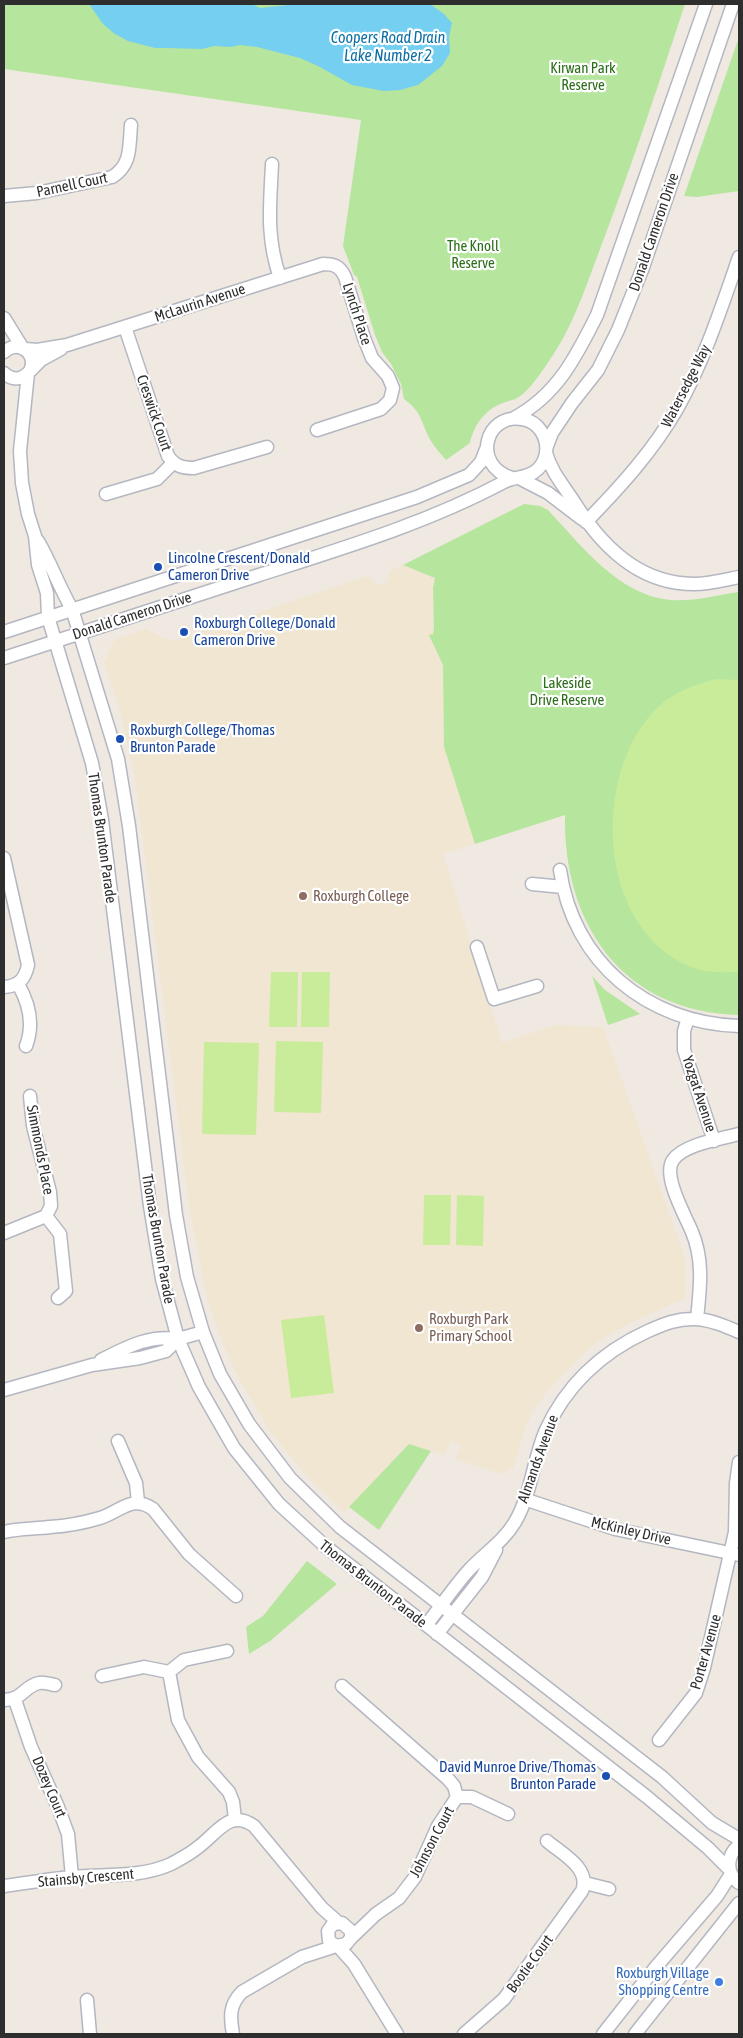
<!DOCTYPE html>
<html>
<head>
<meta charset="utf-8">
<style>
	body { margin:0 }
	#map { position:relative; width:743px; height:2038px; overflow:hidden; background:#efe9e1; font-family:"Asap Condensed",sans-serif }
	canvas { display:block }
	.frame { position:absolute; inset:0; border:5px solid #2e2e2e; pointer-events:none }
</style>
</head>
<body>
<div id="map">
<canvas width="743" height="2038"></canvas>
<div class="frame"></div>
</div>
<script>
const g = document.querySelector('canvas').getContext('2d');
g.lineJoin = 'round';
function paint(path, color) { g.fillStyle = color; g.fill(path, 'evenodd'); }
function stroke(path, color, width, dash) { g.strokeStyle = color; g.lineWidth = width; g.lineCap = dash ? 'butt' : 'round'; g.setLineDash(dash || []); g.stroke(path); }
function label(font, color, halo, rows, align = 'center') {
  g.font = font + ' "Asap Condensed",sans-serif'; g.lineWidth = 4.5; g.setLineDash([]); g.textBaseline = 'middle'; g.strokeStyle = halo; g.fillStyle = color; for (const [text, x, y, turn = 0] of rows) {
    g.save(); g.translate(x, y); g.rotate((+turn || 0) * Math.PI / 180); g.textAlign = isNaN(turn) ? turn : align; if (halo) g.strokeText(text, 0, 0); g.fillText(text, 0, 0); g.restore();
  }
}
const education = new Path2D(`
	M403,565L435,578L433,588L434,629V634L430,635L443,665L444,747L475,844L443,854L502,1043L556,1025L603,1027L685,1258V1298L630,1323L608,1335L588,1349L549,1389L534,1410L526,1425L513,1468L501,1474L455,1459L461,1446L451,1441L443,1455L409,1444L344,1513L305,1474L270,1431L238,1377L218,1332L206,1294L189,1206L135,777L121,714L104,663L115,639L145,629L166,639L176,640L368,576L378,585L387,582L390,570Z`);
const green = new Path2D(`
	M4,4H685C659,83 633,162 603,241C588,280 576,320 553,355C545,367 531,389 519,397C513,401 505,401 498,405C483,412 473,427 470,443L446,460C441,454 435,448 431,441C420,422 424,414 404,399L401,384L391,364L382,352L375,335L357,277L354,275L343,246L361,120L4,69Z
	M739,37V191L697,197L684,196Z
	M524,504L540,506L548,510C581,545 618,595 670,600C693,602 717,595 739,592V1015C623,1012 563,925 565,815L475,844L444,747L443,665L429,635L433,634L434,629L433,588L435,578L403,565Z
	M592,976L605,990L640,1014L608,1025Z
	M409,1444L431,1451L379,1530L349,1507Z
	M307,1561L337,1584L270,1641L249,1654L246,1627L263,1616Z`);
const pitch = new Path2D(`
	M716,679L739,680V972C727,972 714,973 701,970C597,941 588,774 658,707C674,692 696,684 716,679Z
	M271,972H298L297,1027H269Z
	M302,972H330L329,1027H301Z
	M276,1041L323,1042L321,1113L274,1112Z
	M204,1042L259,1043L256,1135L202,1134Z
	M424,1195H451L450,1245H423Z
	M457,1195L484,1196L483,1246L456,1245Z
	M324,1315L334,1393L291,1398L281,1320Z`);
const water = new Path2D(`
	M89,4H252L260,8L298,4H430L444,14L452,23L449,37L450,53L442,66L418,85L400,90L384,91L352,85L318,66L300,58L257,47L240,45L231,47L214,46L202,49L167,48H155L128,41L115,34L103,24Z`);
const minor = new Path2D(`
	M272,164C270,206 266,237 280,278
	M4,196L37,193L112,177C132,165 129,146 131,125
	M4,318L22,347
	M125,327L168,456C175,466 182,468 194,468L267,447
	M26,349L37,350L67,345L323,264C334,264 340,266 345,277L364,338L372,358L388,376L393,388L390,400L381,409L317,430
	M4,352C18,339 38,353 30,371C22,380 13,381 4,373
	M30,371L41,360L61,349
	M28,373L20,451L22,483L28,514L35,536L38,565L47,593L48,617L92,763L102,820L150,1206L162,1279L178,1339L199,1387L234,1448L279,1504L325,1546L647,1797L708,1848L730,1870
	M514,418C557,395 576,357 597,315L706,4
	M547,446L552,433L572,403L598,370L618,330L642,270L733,4
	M546,453C552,474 565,487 576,505C603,548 640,584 694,584C709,584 724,580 739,577
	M519,478L548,493L582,519
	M106,494L157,479L173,463
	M586,522C620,487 653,451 677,409C704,361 721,309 739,257
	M38,541C51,563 59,587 72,609L118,759L129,826L176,1215L187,1277L203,1332L220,1374L249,1424L290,1478L340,1527L662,1777L712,1823L739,1839
	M4,632L417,497L469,475L481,462L487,447
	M4,658C88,631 172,603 256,576C340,549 425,524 504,482C515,476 528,479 538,469C548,459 549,443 541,431C537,425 530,420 522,419C485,413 471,465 512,478
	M4,858L28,965C25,979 19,986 4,987
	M560,870C573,962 647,1023 739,1026
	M532,884L563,887
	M477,947L494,999L537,986
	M18,984C29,1003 34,1025 26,1046
	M688,1018L684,1031V1050L714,1141
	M46,1216L60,1234L66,1291L58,1298
	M4,1233L46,1216L51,1206L50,1192L33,1126L30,1096
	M697,1319C700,1290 704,1260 692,1232C686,1217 662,1176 673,1160C684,1144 721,1139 739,1134
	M101,1360C127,1347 148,1335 178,1339
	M4,1390L92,1365L140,1358L166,1351L178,1339L203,1332
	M118,1441L136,1483L138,1502
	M524,1499L615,1529L739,1555
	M4,1532C19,1528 34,1529 50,1527C67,1526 83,1523 100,1518C120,1512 132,1494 153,1509L189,1554L236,1596
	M426,1625C441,1607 454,1586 470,1569C485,1553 504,1541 515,1522C531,1495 533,1461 545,1432C566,1385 602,1352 648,1331C664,1324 678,1318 696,1319C711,1320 725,1326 739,1332
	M437,1634L482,1577L496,1550
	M169,1672L178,1720L198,1757L229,1792L233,1802L235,1819
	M169,1672L184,1660L227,1651
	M102,1676L144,1667L169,1672
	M342,1686L448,1779L454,1786L457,1797L438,1826L415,1877L399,1898L376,1914L351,1938
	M4,1700C24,1699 24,1686 39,1683C43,1682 50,1684 55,1685
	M15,1700L31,1747L58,1807L68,1834L72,1877
	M659,1740L696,1693L704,1668L735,1532L736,1483L739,1462
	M457,1797H472L508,1814
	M739,1845C727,1855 725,1873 739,1883
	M585,1883L609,1889
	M4,1886C27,1883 49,1879 72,1877C106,1874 140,1878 171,1864C180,1859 190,1854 197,1848C217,1834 229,1808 254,1826L322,1908L339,1923
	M338,1946L354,1964L397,2034
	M87,2000L90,2034
	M233,2034C230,2017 229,2005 242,1992L302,1957L336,1946L346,1944L351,1938V1931L342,1923L333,1924L328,1931L329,1941L336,1946
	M464,2034L504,1999L582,1891C591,1868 562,1854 547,1841
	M603,2034L655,1968L717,1896L731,1874
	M635,2034L739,1903`);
const markers = [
	[158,567,5,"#1a4fb4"],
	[184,632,5,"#1a4fb4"],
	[120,739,5,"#1a4fb4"],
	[303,896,5,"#8d6e63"],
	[419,1328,5,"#8d6e63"],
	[606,1776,5,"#1a4fb4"],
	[719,1982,5,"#3f7fe0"]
];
const parkNames = [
	["Kirwan Park",583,68],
	["Reserve",583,85],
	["The Knoll",473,246],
	["Reserve",473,263],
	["Lakeside",567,683],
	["Drive Reserve",567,700]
];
const streetNames = [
	["Parnell Court",72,185,-12],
	["Donald Cameron Drive",654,232,-71],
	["McLaurin Avenue",200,303,-18],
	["Lynch Place",357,314,72],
	["Watersedge Way",686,386,-63],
	["Creswick Court",154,413,71],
	["Donald Cameron Drive",132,616,-18],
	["Thomas Brunton Parade",102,838,82],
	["Yozgat Avenue",699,1094,72],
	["Simmonds Place",40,1150,79],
	["Thomas Brunton Parade",158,1239,80],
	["Almands Avenue",538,1459,-70],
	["McKinley Drive",631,1531,13],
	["Thomas Brunton Parade",373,1584,38],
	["Porter Avenue",706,1652,-74],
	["Dozey Court",49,1787,67],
	["Johnson Court",432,1842,-62],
	["Stainsby Crescent",86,1878,-5],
	["Bootie Court",530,1964,-54]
];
const transitNames = [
	["Lincolne Crescent/Donald",168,558],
	["Cameron Drive",168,575],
	["Roxburgh College/Donald",194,623],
	["Cameron Drive",194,640],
	["Roxburgh College/Thomas",130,730],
	["Brunton Parade",130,747],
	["David Munroe Drive/Thomas",596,1767,"right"],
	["Brunton Parade",596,1784,"right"]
];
const educationNames = [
	["Roxburgh College",313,896],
	["Roxburgh Park",429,1319],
	["Primary School",429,1336]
];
const shopNames = [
	["Roxburgh Village",709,1973],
	["Shopping Centre",709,1990]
];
const waterNames = [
	["Coopers Road Drain",388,38],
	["Lake Number 2",388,56]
];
paint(education, '#f0e6d1');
paint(green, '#b6e59e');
paint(pitch, '#c9ec9a');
paint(water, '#75cff0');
stroke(minor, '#b4b7c1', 15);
stroke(minor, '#fff', 12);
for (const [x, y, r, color] of markers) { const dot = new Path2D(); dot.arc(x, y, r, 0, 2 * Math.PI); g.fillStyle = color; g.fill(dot); stroke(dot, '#fff', 2); }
label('15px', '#2c6e1b', '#fff', parkNames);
label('15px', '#2e2e2e', '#fff', streetNames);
label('15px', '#164399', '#fff', transitNames, 'left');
label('15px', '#785e54', '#fff', educationNames, 'left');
label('15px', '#366cbe', '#fff', shopNames, 'right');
label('italic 16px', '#0d6fa3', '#fff', waterNames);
</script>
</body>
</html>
